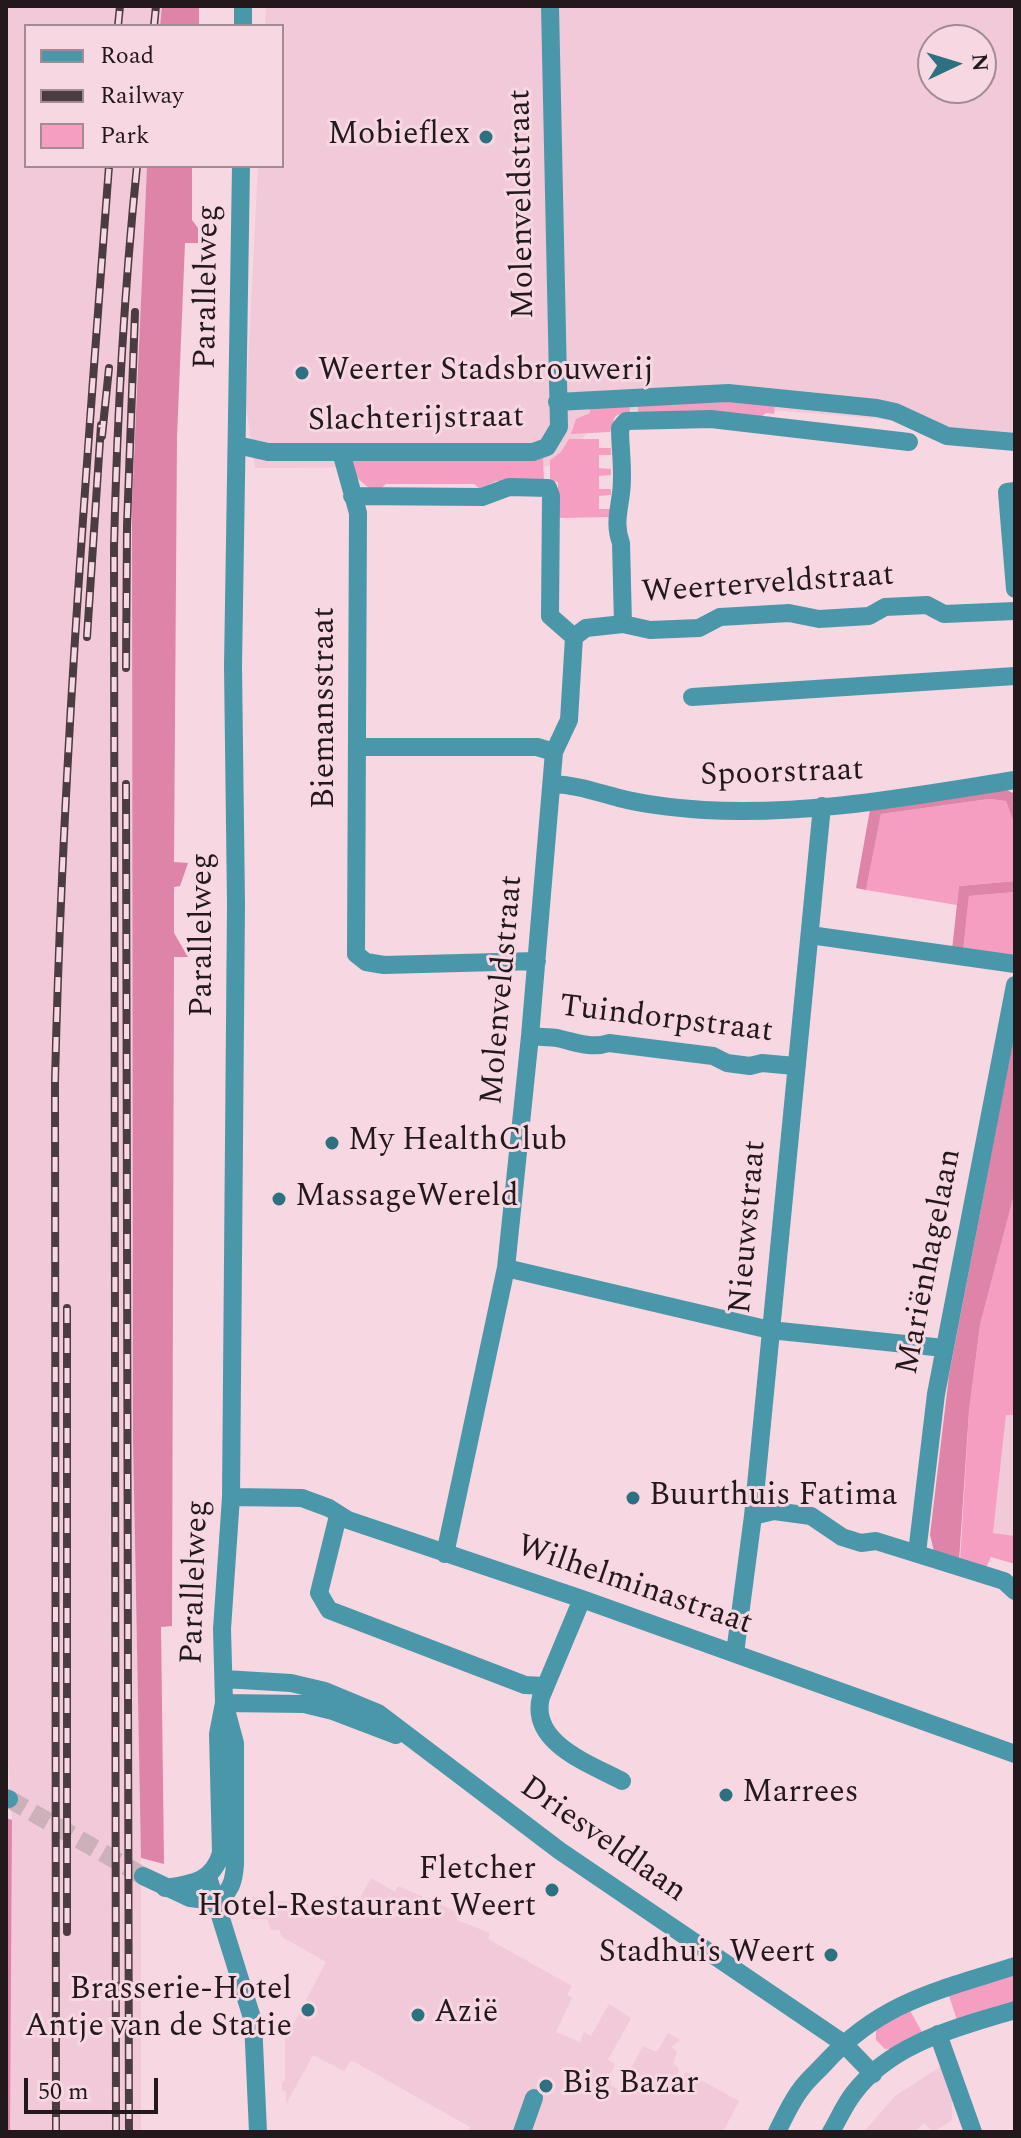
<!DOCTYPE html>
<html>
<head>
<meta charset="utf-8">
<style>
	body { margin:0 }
	#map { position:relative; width:1021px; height:2138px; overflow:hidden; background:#f6d7e2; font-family:Spectral,serif }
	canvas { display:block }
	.frame { position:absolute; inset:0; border:8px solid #23181c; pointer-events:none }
	.legend { position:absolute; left:24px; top:24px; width:260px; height:144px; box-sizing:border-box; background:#f6d7e2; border:2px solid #a28b93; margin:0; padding:10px 14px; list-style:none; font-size:24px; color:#23181c }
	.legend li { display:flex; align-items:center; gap:16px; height:40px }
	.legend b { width:40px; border:2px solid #a28b93 }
	.north { position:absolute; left:917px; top:24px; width:80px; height:80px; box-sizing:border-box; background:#f6d7e2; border:2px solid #a28b93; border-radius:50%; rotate:86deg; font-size:22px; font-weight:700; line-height:32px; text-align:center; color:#23181c }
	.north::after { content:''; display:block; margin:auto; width:28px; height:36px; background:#2d7181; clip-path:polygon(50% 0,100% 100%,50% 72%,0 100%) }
	.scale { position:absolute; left:24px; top:2078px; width:134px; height:36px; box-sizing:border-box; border:4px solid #23181c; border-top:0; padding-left:10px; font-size:24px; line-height:28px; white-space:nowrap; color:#23181c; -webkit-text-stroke:6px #f6d7e2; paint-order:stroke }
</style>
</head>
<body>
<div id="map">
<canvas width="1021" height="2138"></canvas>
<div class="frame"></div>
<ul class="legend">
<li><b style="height:10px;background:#4a97aa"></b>Road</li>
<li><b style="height:10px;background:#4b3c41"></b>Railway</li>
<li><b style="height:22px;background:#f69ec1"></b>Park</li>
</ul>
<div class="north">N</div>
<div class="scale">50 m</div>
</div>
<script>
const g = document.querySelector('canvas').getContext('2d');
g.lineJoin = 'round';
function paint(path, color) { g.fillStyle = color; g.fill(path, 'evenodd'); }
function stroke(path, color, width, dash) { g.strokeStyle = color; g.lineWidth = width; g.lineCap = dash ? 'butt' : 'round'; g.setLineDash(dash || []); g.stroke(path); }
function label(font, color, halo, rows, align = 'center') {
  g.font = font + ' Spectral,serif'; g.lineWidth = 6; g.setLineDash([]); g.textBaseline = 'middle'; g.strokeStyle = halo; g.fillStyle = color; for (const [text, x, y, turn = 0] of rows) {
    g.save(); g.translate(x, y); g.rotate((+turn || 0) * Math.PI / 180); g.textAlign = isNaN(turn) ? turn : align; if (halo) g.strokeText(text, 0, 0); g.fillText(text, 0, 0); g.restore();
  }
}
const built = new Path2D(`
	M6,6H162L160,26H26V166H147L132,503L133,1438L141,1858V2132H10L12,1820L6,1726Z
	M266,6H1015V437L881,419L735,407L606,411L559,466L255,468L246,405L258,166H282V26H265ZM933,40H981V88H933Z
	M1006,1415H1015V1536L993,1533Z
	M371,1878L395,1892L398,1886L460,1913L457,1920L490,1933L488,1939L572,1986L567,1995L572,1998L556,2032L580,2042L584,2032L591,2036L609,2004L631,2018L608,2060L615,2064L608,2078L612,2080L610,2085L619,2090L643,2046L657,2052L668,2033L680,2040L671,2047L677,2052L673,2064L679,2068L677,2079L682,2080L686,2072L739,2101L723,2132H468L470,2127L351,2060L344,2071L313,2055L286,2104V2092L282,2090V2082L285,2080V2040L326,1962L282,1937L279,1930H271L267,1919H251V1915H247V1901H251V1897L269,1898L271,1900L327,1906L334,1895L355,1907Z
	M940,2067L952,2091V2120L934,2132L924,2123L914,2132H864L895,2096Z`);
const green = new Path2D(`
	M726,402L775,405L774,414L766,413L759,419L638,413V406Z
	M630,406V413C609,414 617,418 610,432L571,434L576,419L590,413V408Z
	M569,439H599V448H611V455H599V468L611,469V475L599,476V489H611V495L599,496V509H611V517L557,518L558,482L550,481V460L561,452Z
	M543,458L544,481H496L480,489L474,484H386L380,489H370L355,476L353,461H531Z
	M989,799L1006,801L1015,826V881L959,886L957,905L866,890L881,814Z
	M1015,892V959L963,952L969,896Z
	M1015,1191V1415H1006L993,1533L1015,1536V1564L991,1557L986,1568L960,1561L969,1411L980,1325Z
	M1015,1971V2002L957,2020L948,1993Z
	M908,2007L922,2032L891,2049H885L876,2040V2027Z`);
const forest = new Path2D(`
	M162,6H199V26H160Z
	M147,166H192V220L198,228V243H185L177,437L174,862L188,863L180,886L174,887V933L188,957H174L172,1626L161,1627L164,1864L141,1858L133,1438L132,503Z
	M1007,790L1015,794V826L1006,801L989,799L881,814L866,890L856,888L871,804Z
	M1015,881V892L969,896L963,952L952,950L959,886Z
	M1015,1030V1191L980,1325L969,1411L959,1561L934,1551L930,1535L949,1375Z
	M6,1818L12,1820L10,2132H6Z`);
const minorTunnel = new Path2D(`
	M9,1799L143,1876`);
const minor = new Path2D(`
	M243,26V6
	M557,402L728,393L877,408L895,412L947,436L1015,442
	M237,445L268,452H533L547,447L559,427L550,6
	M341,452L358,513L356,954L366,962L384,965L537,961
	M1015,491L1007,492L1015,589
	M352,496L482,497L509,487L548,488L551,496L550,616L574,637L569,720L554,752L530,1036L506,1268L445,1554
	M623,624L621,543C614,524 619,511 621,493C624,472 620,449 620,428L626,421L711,419L909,442
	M574,637L586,628L623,624L650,630L699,628L720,617L789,613L819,619L869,616L885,607L927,605L944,614L1015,611
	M692,697L1015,676
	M358,747H537L554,752
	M553,784C577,785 596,792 619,798C646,805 675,808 704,810C808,816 913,796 1015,780
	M810,935L1015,964
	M530,1036C539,1037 549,1037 557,1038C575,1042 591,1049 609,1043L713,1056L727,1063L750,1066L762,1063L795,1066
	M506,1268L770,1330L944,1348
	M231,1497L302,1498L329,1508L348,1520L582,1599L1015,1754
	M338,1516L319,1593L329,1610L525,1685L544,1686
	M753,1516L774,1511L811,1516L842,1537L861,1543L876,1541L1004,1581L1015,1591
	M917,1553L936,1394L1015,985
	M582,1599L541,1697C529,1743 590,1764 622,1781
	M735,1653L753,1516L822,806
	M224,1679L291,1683L325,1691L378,1713L560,1851L843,2043L873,2074
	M224,1703L304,1704L333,1711L396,1735
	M6,1798L9,1799
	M143,1876L190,1898L215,1901
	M208,1877L253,2021L258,2132
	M165,1888C191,1884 213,1882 221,1853L218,1734L224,1703L222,1629L231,1497L236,904L233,666L241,166
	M215,1901C231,1893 234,1881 235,1864V1743L225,1706
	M938,2034L973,2132
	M522,2132L534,2098
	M777,2132C784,2118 791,2102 801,2089C808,2079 818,2071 826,2062C882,2001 940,1990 1015,1966
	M831,2132C838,2120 844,2106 853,2094C892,2042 957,2028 1015,2010`);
const rail = new Path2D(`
	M118,26L120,6
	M154,26L156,6
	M102,436L109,368
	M87,637L101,425
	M126,668L127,526L135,312
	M126,784L129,2132
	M67,1308V1932
	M56,2132L55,1082C62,776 86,471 109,166
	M116,2132L114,546C117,419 124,293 137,166`);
const markers = [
	[486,137,8,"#2d7181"],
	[302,373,8,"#2d7181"],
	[332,1143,8,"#2d7181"],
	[279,1199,8,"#2d7181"],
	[633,1498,8,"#2d7181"],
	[726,1795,8,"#2d7181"],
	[552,1890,8,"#2d7181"],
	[831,1955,8,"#2d7181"],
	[308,2010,8,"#2d7181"],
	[418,2015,8,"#2d7181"],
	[546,2086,8,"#2d7181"]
];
const poiNames = [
	["Mobieflex",470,137,"right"],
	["Weerter Stadsbrouwerij",318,373],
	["My HealthClub",348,1143],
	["MassageWereld",295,1199],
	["Buurthuis Fatima",649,1498],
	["Marrees",742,1795],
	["Fletcher",536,1872,"right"],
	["Hotel-Restaurant Weert",536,1909,"right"],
	["Stadhuis Weert",815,1955,"right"],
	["Brasserie-Hotel",292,1992,"right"],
	["Antje van de Statie",292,2029,"right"],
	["Azië",434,2015],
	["Big Bazar",562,2086]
];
const streetNames = [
	["Molenveldstraat",524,204,-91],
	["Parallelweg",209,287,-89],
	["Slachterijstraat",416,421,-1],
	["Weerterveldstraat",768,586,-4],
	["Biemansstraat",327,708,-90],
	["Spoorstraat",782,775,-2],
	["Parallelweg",205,935,-90],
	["Molenveldstraat",504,990,-85],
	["Tuindorpstraat",666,1021,7],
	["Nieuwstraat",750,1227,-85],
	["Mariënhagelaan",931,1262,-79],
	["Parallelweg",197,1582,-88],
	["Wilhelminastraat",634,1587,19],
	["Driesveldlaan",602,1841,35]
];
paint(built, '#f1c9d8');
paint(green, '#f69ec1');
paint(forest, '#de84a9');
stroke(minorTunnel, '#ccb1ba', 18, [18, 9]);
stroke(minor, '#4a97aa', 18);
stroke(rail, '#4b3c41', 8);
stroke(rail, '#f6d7e2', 5, [15]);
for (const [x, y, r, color] of markers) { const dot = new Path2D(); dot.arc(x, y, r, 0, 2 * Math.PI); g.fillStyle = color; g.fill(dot); stroke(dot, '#f6d7e2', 3); }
label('32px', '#23181c', '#f6d7e2', poiNames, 'left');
label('32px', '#23181c', '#f6d7e2', streetNames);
</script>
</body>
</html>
